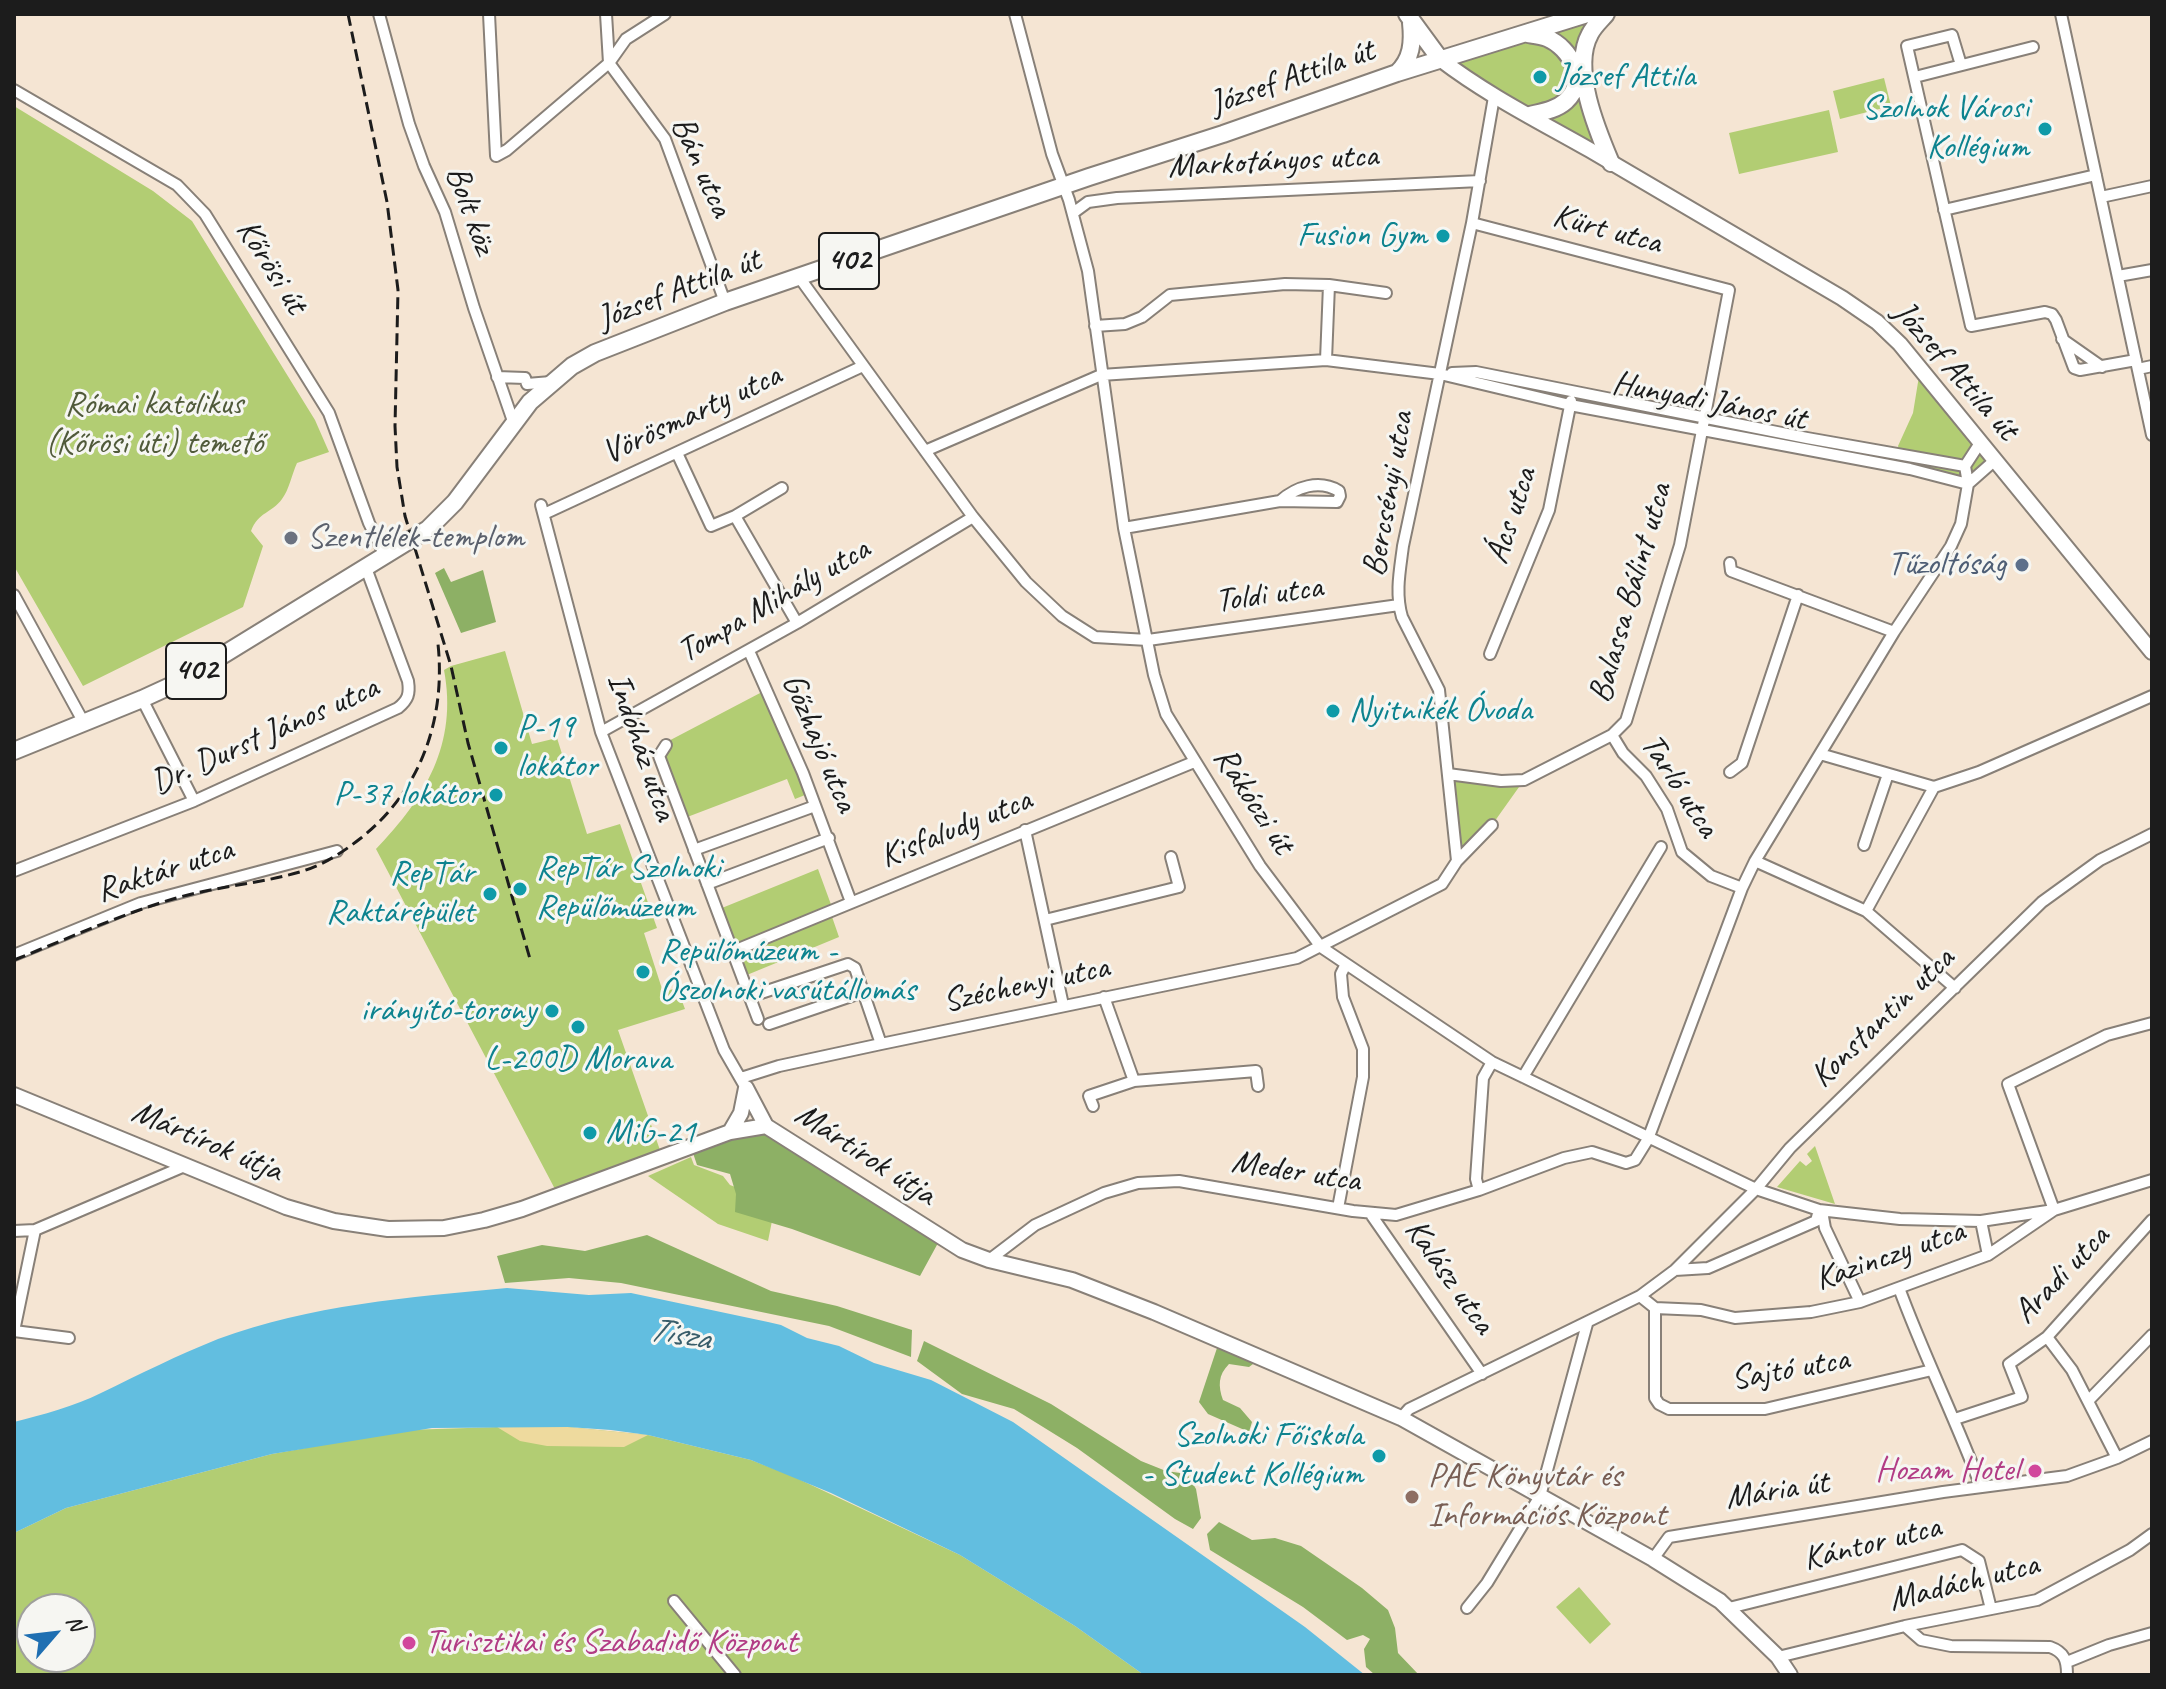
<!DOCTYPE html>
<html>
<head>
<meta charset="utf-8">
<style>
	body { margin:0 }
	#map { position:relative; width:2166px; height:1689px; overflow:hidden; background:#f5e5d3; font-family:Caveat,sans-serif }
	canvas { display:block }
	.frame { position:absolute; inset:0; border:16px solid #1c1c1c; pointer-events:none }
	.north { position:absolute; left:16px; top:1593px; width:80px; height:80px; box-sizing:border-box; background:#f6f6f2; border:2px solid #9f9f9c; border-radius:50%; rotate:62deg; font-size:22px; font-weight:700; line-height:32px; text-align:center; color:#1c1c1c }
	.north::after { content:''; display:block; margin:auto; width:28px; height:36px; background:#1f6fb2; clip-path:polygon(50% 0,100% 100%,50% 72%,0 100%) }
</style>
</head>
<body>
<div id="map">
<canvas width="2166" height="1689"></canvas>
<div class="frame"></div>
<div class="north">N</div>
</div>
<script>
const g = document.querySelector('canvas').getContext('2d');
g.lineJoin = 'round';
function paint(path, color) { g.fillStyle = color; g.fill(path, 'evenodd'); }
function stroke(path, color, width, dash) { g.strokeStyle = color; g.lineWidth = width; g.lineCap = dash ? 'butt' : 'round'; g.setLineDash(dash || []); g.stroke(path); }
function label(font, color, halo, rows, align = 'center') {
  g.font = font + ' Caveat,sans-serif'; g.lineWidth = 6; g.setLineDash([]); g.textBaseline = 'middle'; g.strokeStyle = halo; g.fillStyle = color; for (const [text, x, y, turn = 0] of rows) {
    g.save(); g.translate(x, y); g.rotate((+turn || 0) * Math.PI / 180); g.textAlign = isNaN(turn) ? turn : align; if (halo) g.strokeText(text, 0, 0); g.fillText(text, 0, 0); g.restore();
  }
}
const green = new Path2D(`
	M1587,14H1606L1584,63L1611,163L1440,59Z
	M1884,78L1891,106L1840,119L1833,91Z
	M14,106L153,191L192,221L315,420L329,452L297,463C292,474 289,490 282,499C272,513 258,512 251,531L263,546L243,607L83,686L14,566Z
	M1829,110L1838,152L1739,174L1729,133Z
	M1920,370L1994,461L1968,484L1440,374L1476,372L1900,453L1898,446L1913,413Z
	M505,651L532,744L557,738L587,834L620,824L657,928L644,933L663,992L677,988L685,1009L618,1030L661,1153L556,1191L376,849C425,798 458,744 444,670L451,666Z
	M762,692L810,793L795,799L787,779L682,819L659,746Z
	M1448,774L1524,780L1492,825L1457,860Z
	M818,869L833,910L830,911L839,937L742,977L717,910Z
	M1815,1146L1835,1204L1777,1187L1800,1161L1806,1166L1812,1161L1807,1154Z
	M691,1157L694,1165L723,1176L730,1185L761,1197L772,1221L768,1241L718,1224L648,1176Z
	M498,1427H568L648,1435L751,1460L790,1475L960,1555L1075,1626L1144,1675H14V1533L66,1508L272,1454L406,1430ZM32,1609H80V1657H32Z
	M1579,1587L1611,1624L1590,1644L1556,1607Z`);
const forest = new Path2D(`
	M444,568L451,582L483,570L496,622L461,633L435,573Z
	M766,1126L938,1243L920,1276L792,1229L735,1212L736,1194L730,1174L697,1165L691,1147Z
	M647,1235L771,1291L837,1306L912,1330L911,1357L829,1326L621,1283L569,1278L505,1283L497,1256L542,1245L585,1251Z
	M924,1341L1051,1404L1141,1461L1166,1471L1187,1474L1196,1489L1201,1518L1193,1529L1175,1519L1077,1448L1014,1409L962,1394L917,1361Z
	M1218,1345L1252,1359L1253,1364L1249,1367L1229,1364C1218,1375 1218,1386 1223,1400L1240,1408L1252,1422L1249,1432L1208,1414L1199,1402Z
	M1219,1522L1252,1540L1275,1538L1301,1546L1362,1588L1388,1610L1395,1628L1398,1653L1419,1675H1375L1366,1667L1364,1649L1370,1639L1363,1635L1347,1640L1303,1607L1210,1550L1207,1534Z`);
const sand = new Path2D(`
	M497,1427H568L648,1435L624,1447L547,1446L520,1441Z`);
const water = new Path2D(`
	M507,1288L589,1295L631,1293L768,1322L781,1325L807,1338L839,1346L874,1363L931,1380L1013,1422L1305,1627L1365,1675H1144L1075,1626L960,1555L831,1493L751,1460L648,1435L611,1430L568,1427L432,1428L272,1454L66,1508L14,1533V1422C42,1415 75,1406 101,1393C140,1374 178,1355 218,1339C310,1305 409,1297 507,1288Z`);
const street = new Path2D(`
	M379,14L409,124L424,166L445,212L474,308L514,424
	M489,14L496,156L507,150L609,63L626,39L665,14
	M606,14L609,63L665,139L725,302
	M1015,14L1052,154L1069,200L1088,271L1124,528L1154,675L1166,714L1260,866L1321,947L1492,1062L1756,1189L1819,1210L1900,1219L1981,1221L2054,1210L2152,1180
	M2061,14L2152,435
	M1961,65L1952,35L1907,46L1971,326L2045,312L2052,314L2056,320L2074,368L2080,370L2136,360
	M1915,77L2033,47
	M14,90L177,185L205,214L329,413L369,523L385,556
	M2101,197L2152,186
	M1944,210L2096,175
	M1073,213L1088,202L1117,198L1480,181
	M2118,276L2152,270
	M799,277L973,517L1026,582L1062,616L1095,637L1148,640L1399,605
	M1095,326L1125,324L1142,317L1170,295L1285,284L1329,285L1386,293
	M2062,339L2102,367
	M1326,360L1329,285
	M2138,369L2152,366
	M1452,373L1476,372L1807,438L1965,466
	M497,377L525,378L527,384L551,382
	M925,451L1101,375L1326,360L1440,374L1570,405L1910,469L1968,484
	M677,453L711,526L735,516L797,623
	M1968,484L1994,461
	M541,505L601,732L724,1050L743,1083
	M544,514L863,366
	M735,516L782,488
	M1124,528L1280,501L1337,502L1340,496L1339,491C1319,479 1296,487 1280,501
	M1730,563L1731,571L1894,632
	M14,595L84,723
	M749,651L803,773L851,902
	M1490,654L1549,510L1571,401
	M142,699L194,801
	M601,732L797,623L973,517
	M1612,735L1623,753L1646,776L1667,809L1682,852L1711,876L1742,888
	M666,745L659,756L758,1019
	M1820,754L1934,787
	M1730,772L1742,763L1798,595
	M1448,774L1501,781L1524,780L1612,735L1626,721L1680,545L1729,290L1472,223
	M1025,830L1063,1005
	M1864,845L1888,774
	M694,850L815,806
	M1457,861L1439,690L1402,617C1395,593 1400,570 1403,546L1472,223L1494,97
	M1755,861L1866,911L1955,988
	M14,871L194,801L398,708C408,700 410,694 408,681L366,568
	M707,884L829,838
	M1866,911L1934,787L1979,772L2152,696
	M1045,920L1179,887L1171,857
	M741,948L1194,762
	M14,955L141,903L337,851
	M758,994L848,964L855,968L881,1044
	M1104,997L1134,1081
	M769,1024L863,992
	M1523,1077L1661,847
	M741,1078L779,1066L881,1044L1297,958L1442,884L1457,861L1492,825
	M1093,1106L1089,1096L1134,1081L1256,1071L1258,1086
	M1479,1190L1476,1179L1483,1078L1492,1062
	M1338,1208L1363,1077V1049L1343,997L1341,974L1346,964
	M1822,1211L1825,1228L1860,1302
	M1370,1213L1482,1374
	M14,1231L35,1230L187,1165
	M1988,1255L2054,1210L2008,1084L2107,1035L2152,1023
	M989,1260L1035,1225L1104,1193L1138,1183L1179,1181L1353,1211L1396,1215L1479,1190L1564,1158L1592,1152L1626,1163L1635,1160L1648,1139L1742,888L1755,861L1894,632L1951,546L1961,524L1968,484L1965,466L1980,443
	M1675,1270L1708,1268L1816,1221L1819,1210
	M1899,1288C1924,1356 1956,1420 1981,1487
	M1640,1296L1655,1308L1701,1310L1735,1318L1811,1312L1860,1302L1988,1255L1981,1221
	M1655,1308V1398L1659,1404L1669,1409H1765L1932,1370
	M14,1331L35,1230
	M14,1331L69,1338
	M2047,1337L2072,1370L2117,1458
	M2089,1400L2152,1335
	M1401,1418L1409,1409L1640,1296L1675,1270L1756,1189L1790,1148L2042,902L2100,860L2152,834
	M1955,1419L2022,1397L2009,1364L2047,1337L2152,1220
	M1653,1559L1669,1537L1943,1492L2067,1476L2117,1458L2152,1441
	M674,1601L735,1675
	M1467,1608L1487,1583L1540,1496L1587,1324
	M1729,1608L1962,1550L1979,1561L1991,1609
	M1905,1626L1921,1640L1951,1646L2050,1647C2064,1652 2067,1660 2067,1674
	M1778,1657L1905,1626L2037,1600L2130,1550L2152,1534
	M2067,1662L2109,1645L2152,1633`);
const secondary = new Path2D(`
	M1440,59C1487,95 1539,121 1590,150C1675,199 1758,249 1842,298L1877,322L1900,344L2152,652
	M746,1088L766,1126
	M14,1095L286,1207L334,1221L388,1229L444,1228L484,1220L522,1209L730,1132L766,1126L962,1250L989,1260L1072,1280L1154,1312L1401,1418L1653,1559L1720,1601L1778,1657L1790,1675
	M730,1132L741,1113L746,1088`);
const primary = new Path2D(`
	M1407,14L1440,59
	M1606,14C1601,20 1594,26 1590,34C1571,68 1597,130 1611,163
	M1528,34C1534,35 1542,36 1547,38C1571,48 1588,81 1566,101C1556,110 1542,112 1530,115
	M1397,73C1412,59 1413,42 1411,23
	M14,751L142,699L179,682L428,529L455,502L530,402L572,366L595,353L725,302L1089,177L1223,134L1397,73L1587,14`);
const rail = new Path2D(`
	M348,14L387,202L398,290L395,426L397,467L405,516L451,666L468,743L530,959
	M14,960C67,939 119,915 173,899C216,886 261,884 303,871C325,864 343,852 361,838C420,791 446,720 438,644`);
const markers = [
	[1540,77,8,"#0f9aa8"],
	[2045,129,8,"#0f9aa8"],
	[1443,236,8,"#0f9aa8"],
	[291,538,8,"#6b7280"],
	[2022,565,8,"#5c6f8a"],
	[1333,711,8,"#0f9aa8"],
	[501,748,8,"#0f9aa8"],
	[496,795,8,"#0f9aa8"],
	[520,889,8,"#0f9aa8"],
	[490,894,8,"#0f9aa8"],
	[643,972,8,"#0f9aa8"],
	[552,1011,8,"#0f9aa8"],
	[578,1027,8,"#0f9aa8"],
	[590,1133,8,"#0f9aa8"],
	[1379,1456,8,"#0f9aa8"],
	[2035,1471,8,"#d1479c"],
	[1412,1497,8,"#8d6e63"],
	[409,1643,8,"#d1479c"]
];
const shields = [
	[849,261,60],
	[196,671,60]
];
const shieldNames = [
	["402",849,261],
	["402",196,671]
];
const cultureNames = [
	["József Attila",1556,77],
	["Szolnok Városi",2029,109,"right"],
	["Kollégium",2029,148,"right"],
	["Fusion Gym",1427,236,"right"],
	["Nyitnikék Óvoda",1349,711],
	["P-19",517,728],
	["lokátor",517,767],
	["P-37 lokátor",480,795,"right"],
	["RepTár Szolnoki",536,869],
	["Repülőmúzeum",536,908],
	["RepTár",474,874,"right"],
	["Raktárépület",474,913,"right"],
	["Repülőmúzeum -",659,952],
	["Ószolnoki vasútállomás",659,991],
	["irányító-torony",536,1011,"right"],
	["L-200D Morava",578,1060,"center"],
	["MiG-21",606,1133],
	["Szolnoki Főiskola",1363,1436,"right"],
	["- Student Kollégium",1363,1475,"right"]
];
const streetNames = [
	["József Attila út",1292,78,-19],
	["Markotányos utca",1273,162,-3],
	["Bán utca",701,167,66],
	["Bolt köz",470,210,70],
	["Kürt utca",1607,230,15],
	["Kőrösi út",271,267,58],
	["József Attila út",679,290,-21],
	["József Attila út",1955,371,49],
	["Hunyadi János út",1709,402,11],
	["Vörösmarty utca",692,415,-25],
	["Bercsényi utca",1389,494,-80],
	["Ács utca",1512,516,-72],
	["Balassa Bálint utca",1631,593,-74],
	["Toldi utca",1269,595,-8],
	["Tompa Mihály utca",774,601,-30],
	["Dr. Durst János utca",265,736,-24],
	["Gőzhajó utca",819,743,67],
	["Indóház utca",641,747,71],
	["Tarló utca",1679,786,57],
	["Rákóczi út",1253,801,57],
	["Kisfaludy utca",956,829,-22],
	["Raktár utca",165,871,-18],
	["Széchenyi utca",1026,985,-12],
	["Konstantin utca",1883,1018,-44],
	["Mártírok útja",207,1142,23],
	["Mártírok útja",865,1155,33],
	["Meder utca",1296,1172,9],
	["Kazinczy utca",1890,1256,-19],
	["Aradi utca",2062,1275,-46],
	["Kalász utca",1449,1277,55],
	["Sajtó utca",1790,1370,-10],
	["Mária út",1777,1491,-9],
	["Kántor utca",1872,1544,-14],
	["Madách utca",1964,1583,-14]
];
const parkNames = [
	["Római katolikus",154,405],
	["(Kőrösi úti) temető",154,444]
];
const worshipNames = [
	["Szentlélek-templom",307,538]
];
const serviceNames = [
	["Tűzoltóság",2006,565]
];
const hotelNames = [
	["Hozam Hotel",2019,1471],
	["Turisztikai és Szabadidő Központ",425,1643,"left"]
];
const educationNames = [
	["PAE Könyvtár és",1428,1477],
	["Információs Központ",1428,1516]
];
const waterNames = [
	["Tisza",679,1335,10]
];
paint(green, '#b2cd73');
paint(forest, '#8db065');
paint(sand, '#eeda9e');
paint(water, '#62bee0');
stroke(street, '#888078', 14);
stroke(secondary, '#888078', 18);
stroke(primary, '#888078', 20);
stroke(street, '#fff', 10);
stroke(secondary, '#fff', 14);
stroke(primary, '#fff', 16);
stroke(rail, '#1c1c1c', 3, [12, 6]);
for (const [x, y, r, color] of markers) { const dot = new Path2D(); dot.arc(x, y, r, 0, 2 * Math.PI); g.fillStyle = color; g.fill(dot); stroke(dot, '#f6f6f2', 3); }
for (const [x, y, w] of shields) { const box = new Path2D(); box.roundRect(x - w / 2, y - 28, w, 56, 6); g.fillStyle = '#f6f6f2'; g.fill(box); stroke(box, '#1c1c1c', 2); }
label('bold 32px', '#1c1c1c', null, shieldNames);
label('34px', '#0d838f', '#f6f6f2', cultureNames, 'left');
label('34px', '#1c1c1c', '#f6f6f2', streetNames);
label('34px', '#505a3a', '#f6f6f2', parkNames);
label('34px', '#5b616d', '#f6f6f2', worshipNames, 'left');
label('34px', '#4e5e75', '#f6f6f2', serviceNames, 'right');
label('34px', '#b23c85', '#f6f6f2', hotelNames, 'right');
label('34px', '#785e54', '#f6f6f2', educationNames, 'left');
label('italic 36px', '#385d6a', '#f6f6f2', waterNames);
</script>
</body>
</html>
